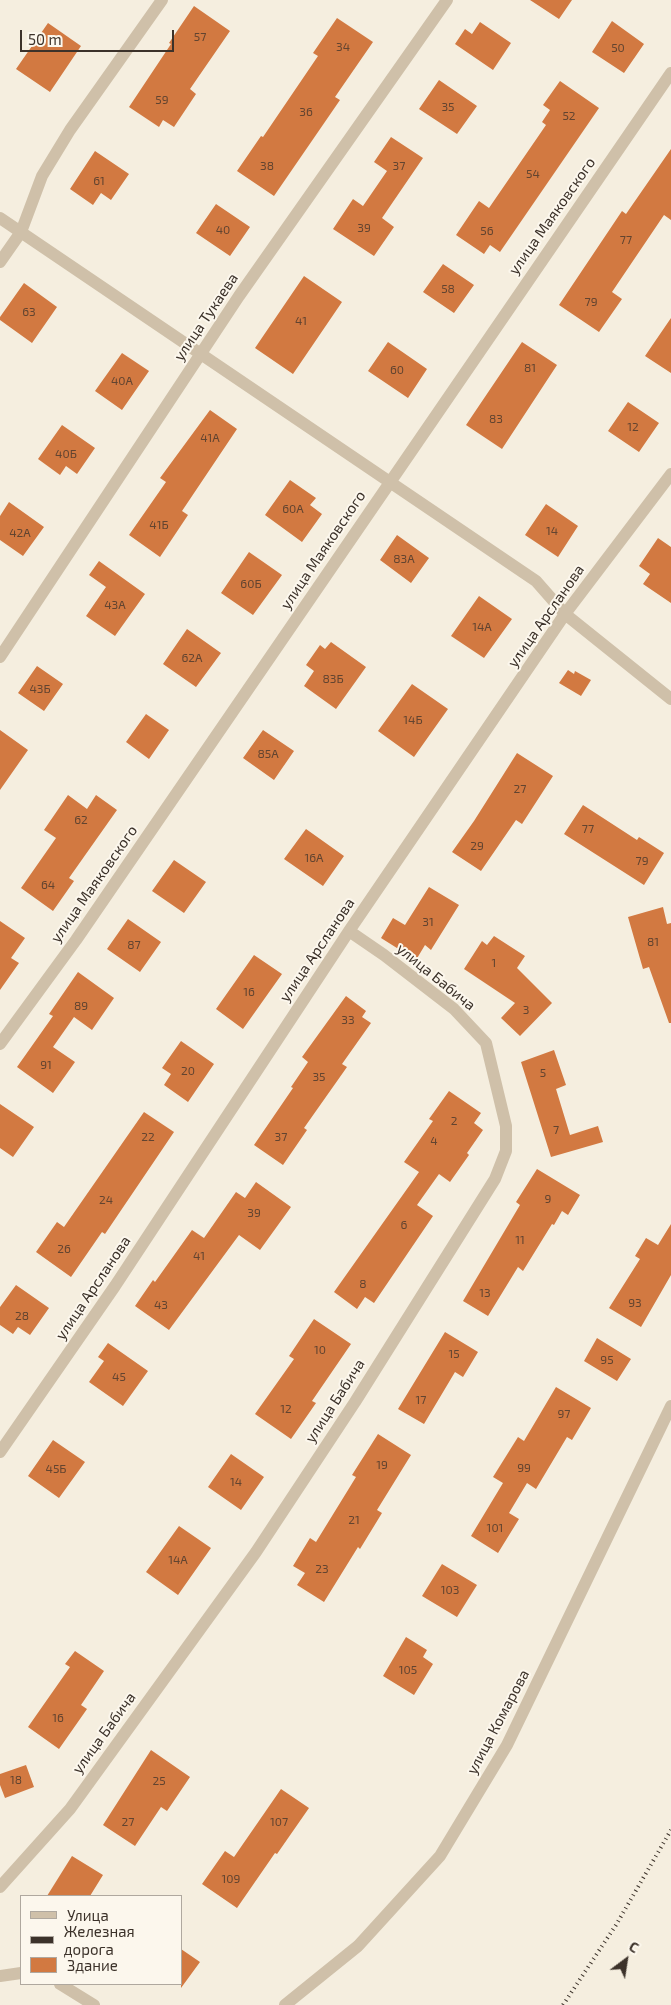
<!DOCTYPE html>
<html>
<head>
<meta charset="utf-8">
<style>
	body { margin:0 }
	#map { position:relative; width:671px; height:2005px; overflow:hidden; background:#f5eedf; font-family:"Exo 2",sans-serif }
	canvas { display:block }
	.legend { position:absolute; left:20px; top:1895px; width:162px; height:90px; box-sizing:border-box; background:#fcf7ed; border:1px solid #afa89f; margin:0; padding:6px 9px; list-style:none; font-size:15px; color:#3c322a }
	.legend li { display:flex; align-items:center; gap:10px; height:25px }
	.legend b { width:25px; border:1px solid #afa89f }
	.north { position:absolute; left:601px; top:1935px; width:50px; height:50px; -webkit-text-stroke:4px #fcf7ed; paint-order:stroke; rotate:31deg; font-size:14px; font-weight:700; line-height:20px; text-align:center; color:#3c322a }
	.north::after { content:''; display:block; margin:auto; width:18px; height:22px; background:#3c322a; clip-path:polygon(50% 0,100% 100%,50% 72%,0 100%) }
	.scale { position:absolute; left:20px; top:30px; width:154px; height:22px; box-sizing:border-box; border:2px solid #3c322a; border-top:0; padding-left:6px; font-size:15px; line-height:18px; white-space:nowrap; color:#3c322a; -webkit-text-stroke:4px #fcf7ed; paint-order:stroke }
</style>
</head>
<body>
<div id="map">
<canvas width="671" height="2005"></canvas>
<ul class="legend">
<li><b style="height:6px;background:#cfc0a9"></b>Улица</li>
<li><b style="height:6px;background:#3c322a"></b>Железная дорога</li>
<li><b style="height:14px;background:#d27941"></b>Здание</li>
</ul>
<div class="north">С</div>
<div class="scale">50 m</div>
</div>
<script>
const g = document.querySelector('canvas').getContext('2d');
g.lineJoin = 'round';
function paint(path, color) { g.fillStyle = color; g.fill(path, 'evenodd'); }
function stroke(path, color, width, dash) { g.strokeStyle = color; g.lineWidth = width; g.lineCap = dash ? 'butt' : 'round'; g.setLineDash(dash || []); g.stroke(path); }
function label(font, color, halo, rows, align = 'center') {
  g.font = font + ' "Exo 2",sans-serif'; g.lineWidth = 4; g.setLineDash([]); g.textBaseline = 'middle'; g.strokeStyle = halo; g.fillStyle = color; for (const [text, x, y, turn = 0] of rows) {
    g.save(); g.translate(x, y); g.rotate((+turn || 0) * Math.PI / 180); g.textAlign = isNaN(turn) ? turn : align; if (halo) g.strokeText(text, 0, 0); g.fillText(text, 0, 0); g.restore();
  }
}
const building = new Path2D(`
	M530,0H572L559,19Z
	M194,6L230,31L190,89L196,94L174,127L163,120L159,127L129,107L171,44L169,43Z
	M337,18L373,42L335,97L340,100L274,196L237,171L261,136L263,137L318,56L313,53Z
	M612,21L644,44L624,73L592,52Z
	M480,22L511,43L493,70L455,44L465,29L472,34Z
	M48,23L81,46L50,92L16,69Z
	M439,80L477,106L457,134L419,109Z
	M560,81L599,108L500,252L490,245L484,254L456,235L479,201L489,208L546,125L542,122L550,110L543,105Z
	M391,137L423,158L382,218L394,227L374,256L333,229L353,199L363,206L387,171L374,162Z
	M671,149V220L664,215L612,292L622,299L599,332L559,305L622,211L626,214Z
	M95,151L129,174L111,200L101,193L93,205L70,189Z
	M216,204L250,227L230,256L196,233Z
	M443,264L474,285L454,313L423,292Z
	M304,276L342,302L293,374L255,348Z
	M24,283L57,307L32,343L0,320V317Z
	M671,318V373L645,356Z
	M388,342L427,369L408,398L368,371Z
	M522,342L557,365L502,449L466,425Z
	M122,353L149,371L122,410L95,391Z
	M628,402L659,423L639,452L608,431Z
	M210,410L237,429L182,511L188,515L160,557L129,535L166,482L160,478Z
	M62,425L95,448L77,474L66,466L60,475L38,459Z
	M290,480L316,498L310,505L322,514L302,542L265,515Z
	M9,502L44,527L23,556L0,540V516Z
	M546,504L578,526L558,557L525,535Z
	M397,535L429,558L411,583L380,560Z
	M658,538L671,547V603L643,584L650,574L639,566Z
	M249,552L282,575L253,615L221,593Z
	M99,561L145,594L115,636L86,616L106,587L89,575Z
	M479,596L512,619L484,658L451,636Z
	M187,629L221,653L196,687L163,664Z
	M331,642L366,667L336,709L304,686L314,671L306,665L320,645L325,649Z
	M37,666L63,684L44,711L18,693Z
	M568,670L574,674L575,671L591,680L581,696L559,683Z
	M412,684L448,709L414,757L378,731Z
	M146,714L169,730L149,759L126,742Z
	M0,730L28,750L0,790Z
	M263,730L294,751L274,780L243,758Z
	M517,753L553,776L522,824L516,820L481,871L452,852L474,821Z
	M68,795L87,809L96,795L117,810L69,878L74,881L53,911L21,888L56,838L44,830Z
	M583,805L637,840L639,837L664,853L644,885L564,834Z
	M306,829L344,856L323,886L284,859Z
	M174,860L206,882L184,913L152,891Z
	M429,887L459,905L431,950L425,945L416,960L381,938L393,918L405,925Z
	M663,907L667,924L671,923V1023H669L649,967L643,969L628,917Z
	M128,919L161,942L140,972L107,949Z
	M0,921L25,938L11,958L19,963L0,990Z
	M494,936L525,956L517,968L552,1003L520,1036L501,1018L515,1003L464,969L482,941L487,945Z
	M254,955L282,974L243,1029L216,1009Z
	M78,972L114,998L92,1030L74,1017L53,1047L75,1062L53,1093L17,1067L53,1016L49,1014Z
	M346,996L366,1011L362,1017L371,1023L342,1064L347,1067L304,1128L307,1130L283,1165L254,1145L293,1088L291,1087L308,1062L302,1057Z
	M181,1041L214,1064L188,1102L164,1085L171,1074L162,1068Z
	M554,1050L566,1085L556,1089L570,1135L598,1126L603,1142L551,1157L521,1062Z
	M449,1091L481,1113L474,1123L483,1130L467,1153L469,1155L450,1182L439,1174L417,1205L433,1216L374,1303L365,1297L357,1309L334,1292L419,1172L404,1162L433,1121L429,1119Z
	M0,1104L34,1127L13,1157L0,1148Z
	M144,1112L174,1132L105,1234L102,1232L71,1277L36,1252L57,1222L64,1227Z
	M537,1169L580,1195L568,1215L562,1211L554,1225L552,1224L523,1271L518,1267L488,1316L463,1301L520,1205L516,1202Z
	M256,1182L291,1207L260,1250L239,1235L169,1330L135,1306L153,1280L155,1282L192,1230L204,1238L236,1192L245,1198Z
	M671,1224V1275L641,1327L609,1308L640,1259L635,1256L646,1238L658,1245Z
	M16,1285L49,1308L30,1335L18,1327L13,1334L0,1325V1307Z
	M314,1319L351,1344L312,1401L316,1403L291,1439L255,1414L294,1359L289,1356Z
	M445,1332L478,1352L463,1377L455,1372L424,1424L398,1409Z
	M597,1338L631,1359L617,1381L584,1361Z
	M108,1343L148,1371L123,1406L89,1382L104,1361L98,1357Z
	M556,1387L591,1408L572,1440L567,1437L536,1489L527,1483L509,1513L519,1519L498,1553L471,1536L503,1483L493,1477L518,1437L524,1441Z
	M378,1434L411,1455L377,1510L382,1513L360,1549L358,1547L324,1602L297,1585L305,1573L293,1566L310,1538L316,1542L356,1477L352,1475Z
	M53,1440L85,1462L59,1498L28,1476Z
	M231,1454L264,1477L241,1510L208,1487Z
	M179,1526L211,1548L178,1595L146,1572Z
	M442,1564L477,1585L457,1617L422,1596Z
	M406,1637L427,1650L423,1657L433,1664L414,1695L383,1676Z
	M75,1651L104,1671L81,1705L87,1709L59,1749L28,1727L70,1667L65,1664Z
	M151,1750L190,1777L167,1811L161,1807L135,1846L103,1825Z
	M26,1765L34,1787L5,1798L0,1785V1774Z
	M281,1789L309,1808L277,1854L275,1853L237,1908L202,1884L225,1851L234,1857Z
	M72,1856L103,1875L90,1896H47Z
	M181,1949L200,1962L181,1988Z`);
const minor = new Path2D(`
	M0,218L536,581L565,614L671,699
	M0,262L21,232L42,176L70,130L162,0
	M0,657L239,296L447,0
	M0,1044L76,940L671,73
	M0,1452L115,1286L349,931L565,614L671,474
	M0,1887L70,1809L256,1552L355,1402L495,1179L506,1151V1126L486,1043L454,1009L384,955L349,931
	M0,1976L21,1973
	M60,1984L94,2005
	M285,2005L358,1946L440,1856L507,1745L671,1406`);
const rail = new Path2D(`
	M563,2005L616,1925L671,1830`);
const numberNames = [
	["57",200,37],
	["34",343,47],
	["50",618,48],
	["59",162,100],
	["35",448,107],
	["36",306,112],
	["52",569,116],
	["38",267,166],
	["37",399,166],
	["54",533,174],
	["61",99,181],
	["39",364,228],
	["40",223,230],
	["56",487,231],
	["77",626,240],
	["58",448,289],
	["79",591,302],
	["63",29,312],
	["41",301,321],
	["81",530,368],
	["60",397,370],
	["40А",122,381],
	["83",496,419],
	["12",633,427],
	["41А",210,438],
	["40Б",66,454],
	["60А",293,509],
	["41Б",159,525],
	["14",552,531],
	["42А",20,533],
	["83А",404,559],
	["60Б",251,584],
	["43А",115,605],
	["14А",482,627],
	["62А",192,658],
	["83Б",333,679],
	["43Б",40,689],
	["14Б",413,720],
	["85А",268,754],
	["27",520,789],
	["62",81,820],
	["77",588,829],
	["29",477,846],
	["16А",314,858],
	["79",642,861],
	["64",48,885],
	["31",428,922],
	["81",653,942],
	["87",134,945],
	["1",494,963],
	["16",249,992],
	["89",81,1006],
	["3",526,1010],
	["33",348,1020],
	["91",46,1065],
	["20",188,1071],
	["5",543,1073],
	["35",319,1077],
	["2",454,1121],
	["7",556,1130],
	["22",148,1137],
	["37",281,1137],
	["4",434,1141],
	["9",548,1199],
	["24",106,1200],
	["39",254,1213],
	["6",404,1225],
	["11",520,1240],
	["26",64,1249],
	["41",199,1256],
	["8",363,1284],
	["13",485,1293],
	["93",635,1303],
	["43",161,1305],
	["28",22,1316],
	["10",320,1350],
	["15",454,1354],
	["95",607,1360],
	["45",119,1377],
	["17",421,1400],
	["12",286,1409],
	["97",564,1414],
	["19",382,1465],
	["99",524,1468],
	["45Б",56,1469],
	["14",236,1482],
	["21",354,1520],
	["101",495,1528],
	["14А",178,1560],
	["23",322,1569],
	["103",450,1590],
	["105",408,1670],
	["16",58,1718],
	["18",16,1780],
	["25",159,1781],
	["27",128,1822],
	["107",279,1822],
	["109",231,1879]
];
const streetNames = [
	["улица Маяковского",552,216,-55],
	["улица Тукаева",206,317,-56],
	["улица Маяковского",323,550,-56],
	["улица Арсланова",546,616,-55],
	["улица Маяковского",94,884,-55],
	["улица Арсланова",317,950,-56],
	["улица Бабича",436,977,39],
	["улица Арсланова",93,1288,-56],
	["улица Бабича",335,1401,-57],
	["улица Комарова",498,1722,-62],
	["улица Бабича",104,1733,-54]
];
paint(building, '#d27941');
stroke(minor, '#cfc0a9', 12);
stroke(rail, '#3c322a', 4, [1, 4]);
label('12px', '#624430', null, numberNames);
label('15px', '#3c322a', '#fcf7ed', streetNames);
</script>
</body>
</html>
